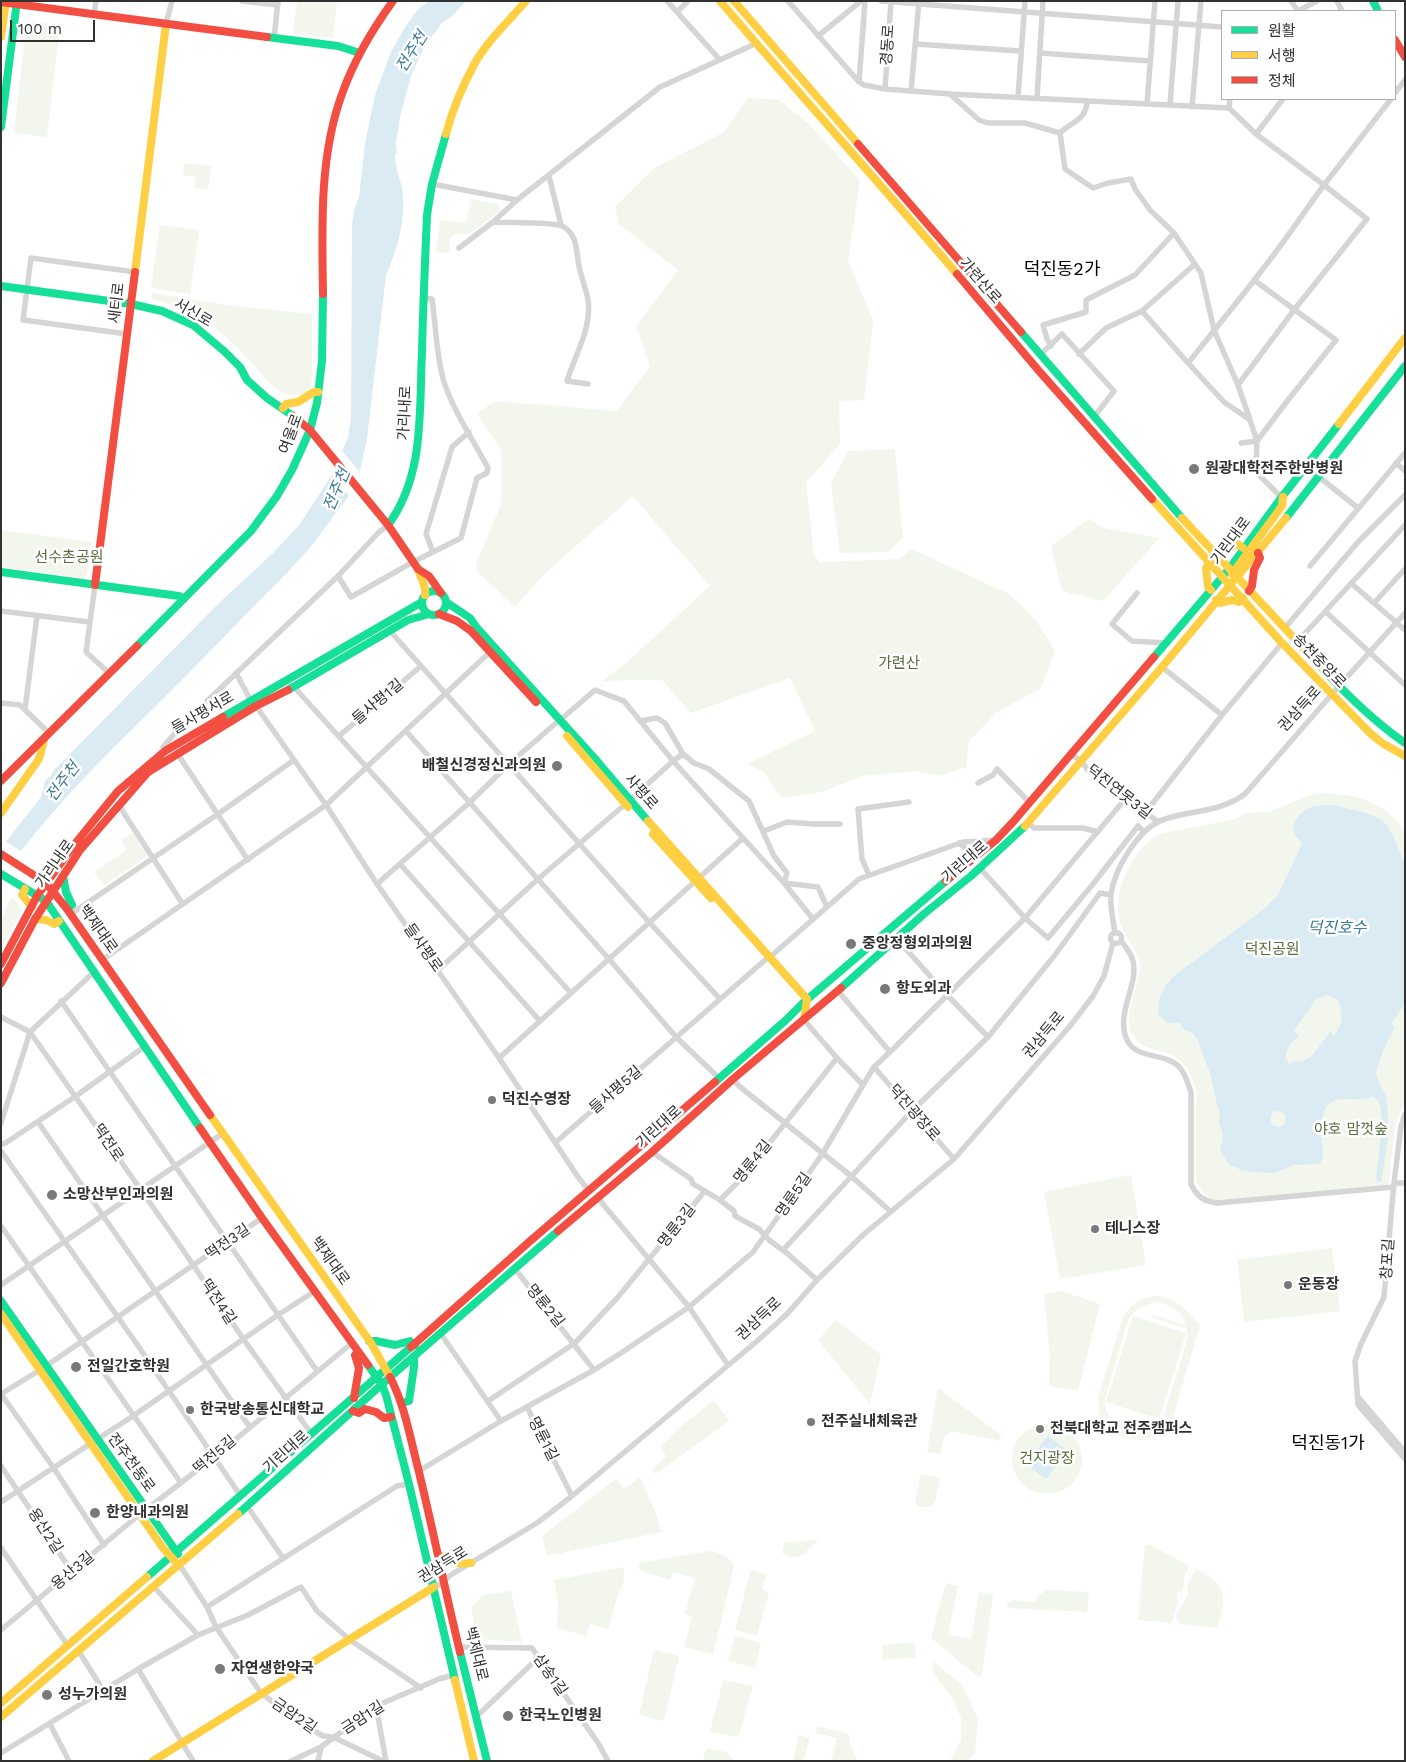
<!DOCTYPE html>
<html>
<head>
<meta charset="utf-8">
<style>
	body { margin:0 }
	#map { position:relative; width:1406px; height:1762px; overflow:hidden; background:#fff; font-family:"Work Sans","Noto Sans KR",sans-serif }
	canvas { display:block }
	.frame { position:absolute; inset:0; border:2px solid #313131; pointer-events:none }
	.legend { position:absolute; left:1221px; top:10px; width:175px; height:90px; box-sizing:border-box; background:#fff; border:1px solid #adadad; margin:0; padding:6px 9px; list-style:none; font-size:15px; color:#313131 }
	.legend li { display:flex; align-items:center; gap:10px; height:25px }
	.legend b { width:25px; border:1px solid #adadad }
	.scale { position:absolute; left:10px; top:20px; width:85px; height:22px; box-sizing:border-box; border:2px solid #313131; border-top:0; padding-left:6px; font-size:15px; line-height:18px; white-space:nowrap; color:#313131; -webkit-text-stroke:4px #fff; paint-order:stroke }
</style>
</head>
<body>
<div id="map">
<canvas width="1406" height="1762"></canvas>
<div class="frame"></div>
<ul class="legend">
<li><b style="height:6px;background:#16e098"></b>원활</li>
<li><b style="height:6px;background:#ffcf43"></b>서행</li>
<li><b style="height:6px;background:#f24e42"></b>정체</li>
</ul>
<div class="scale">100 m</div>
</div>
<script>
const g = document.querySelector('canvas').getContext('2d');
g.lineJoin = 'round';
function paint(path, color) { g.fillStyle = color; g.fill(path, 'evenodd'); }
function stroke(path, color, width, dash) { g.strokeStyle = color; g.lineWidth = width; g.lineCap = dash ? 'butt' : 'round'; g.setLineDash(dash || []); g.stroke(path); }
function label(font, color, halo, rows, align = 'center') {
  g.font = font + ' "Work Sans","Noto Sans KR",sans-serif'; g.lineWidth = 5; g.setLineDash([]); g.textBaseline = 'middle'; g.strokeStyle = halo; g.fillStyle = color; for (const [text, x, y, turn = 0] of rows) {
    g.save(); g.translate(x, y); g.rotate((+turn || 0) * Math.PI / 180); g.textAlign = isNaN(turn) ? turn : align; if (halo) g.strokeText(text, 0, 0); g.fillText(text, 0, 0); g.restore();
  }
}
const green = new Path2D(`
	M297,1H337L333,38L293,34Z
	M31,21L60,25L47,137L14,133L26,27Z
	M748,98L779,100L808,123L860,180L848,260L873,321L864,400L839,401L840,444L806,483L814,554L819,562L900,559L911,549L1009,594L1035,619L1055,651L1041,688L997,712L969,741L966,767L940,776L915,771L863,776L821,792L781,798L764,772L747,764L815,731L790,678L691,713L662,680H628L601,682L626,663L710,586L633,496L544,574L515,607L478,572L476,564L501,504V449L477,414L495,401L617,411L650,366L636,326L678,270L619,224L615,207L653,169L724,132Z
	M184,163L211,166L208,190L194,188L195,177L183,175Z
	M471,199L498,204L501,210L469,234H454L449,240L450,253L436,252L440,220L466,223Z
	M160,225L199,230L190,294L151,288Z
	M152,293L226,305L312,314V378L310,388L306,394C298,395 290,396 283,392C271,387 264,376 255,367C240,349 221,331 202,318C187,308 168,304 152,299Z
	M895,449L903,538L888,552L840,553L831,483L848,451Z
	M1089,519L1104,528L1159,538L1103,601L1062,591L1051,546Z
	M1,530L91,542L87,575L82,578L1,567Z
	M1326,793C1358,795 1387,803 1405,832V1101L1395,1126L1389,1180L1387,1186L1220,1201C1207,1199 1202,1192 1196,1181C1196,1158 1196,1135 1196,1112C1196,1104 1198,1093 1195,1086C1191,1073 1183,1059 1170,1054C1158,1049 1140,1049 1133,1036C1122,1015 1138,990 1140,969C1141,953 1128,942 1122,928C1109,896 1131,851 1159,834L1236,819L1245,813L1269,812L1310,795Z
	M133,833L148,856L104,885L94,872L127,850L121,840Z
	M11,898L15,900L22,911L1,949V919Z
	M1131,1175L1146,1265L1060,1279L1044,1192Z
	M1332,1248L1340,1311L1244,1322L1237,1260Z
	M1061,1291L1100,1304L1078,1391L1049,1386L1050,1357L1044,1294Z
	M1155,1296C1176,1297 1186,1310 1200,1325L1168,1434L1159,1433L1143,1440L1119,1437L1106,1427L1099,1414L1098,1398L1123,1317C1131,1304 1140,1298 1155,1296ZM1157,1302C1171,1305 1182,1311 1186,1325L1151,1315V1317L1187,1329V1340L1164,1416C1146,1447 1103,1434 1105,1398L1128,1320C1136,1308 1143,1305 1157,1302Z
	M1133,1316L1186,1333L1159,1419L1106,1402Z
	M836,1320L881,1355L870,1404L818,1340Z
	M938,1388L1001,1435L1000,1441L951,1431L944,1437L940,1454L927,1452Z
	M714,1400L729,1421L655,1474L652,1470L666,1456L660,1447L678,1429Z
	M1012 1459a35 35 0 1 1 70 0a35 35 0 1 1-70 0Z
	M921,1474L940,1478L935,1502L930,1507H919L915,1503Z
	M640,1477L657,1516L661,1532L547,1556L542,1536L616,1479L624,1489Z
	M819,1540L801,1556L790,1557L782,1553L784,1543Z
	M1149,1544L1189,1566L1184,1578L1183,1591L1178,1592L1176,1597L1178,1601L1172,1623L1138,1620L1145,1546Z
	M710,1551C720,1553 730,1556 734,1566L713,1655L684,1647L692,1616L685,1614L695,1578L673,1572L670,1580L639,1570V1563Z
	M624,1567V1579L621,1591H619L608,1629L590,1624L586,1636L557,1628L558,1603L554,1580Z
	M1195,1568C1225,1584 1229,1595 1217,1628L1179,1624L1176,1616L1188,1594L1187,1588Z
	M751,1570L767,1574L762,1590L769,1592L757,1636L735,1630Z
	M946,1583L958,1586L948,1635L971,1639L979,1592L993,1595L982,1674L978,1677L931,1638Z
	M1046,1590L1089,1592L1087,1612L1007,1608L1008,1602L1013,1600L1035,1602L1039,1595Z
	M511,1591L522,1642L478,1639L471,1608L483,1595Z
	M735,1636L761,1643L755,1668L728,1661Z
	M914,1642L916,1657L883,1660L882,1645Z
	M654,1650L679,1656L664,1721L639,1715Z
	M933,1661L963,1686L978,1719L975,1753L967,1761H950L961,1740V1718L953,1699L933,1673Z
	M723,1680L753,1686L738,1737L710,1732Z
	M817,1726L849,1734L850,1745L857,1761H831L837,1738L815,1733Z
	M799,1735L810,1738L803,1761H793Z
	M706,1748L726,1752L735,1761H703Z`);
const water = new Path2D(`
	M430,1H466L451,17L442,23L424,47L411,76L400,117L396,143L397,153L395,154C395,165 398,173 401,184C408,212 398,249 386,275L367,439L360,471L348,497L309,549L284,576C244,616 204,658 164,698C106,755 48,811 1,878V848L41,797L45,781L51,776L54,770L219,603L273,553L300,524L331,476L348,438L351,418L352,225L354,210L359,197L365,143L375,95L391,52L407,24L420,7Z
	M1332,805L1363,812L1380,819L1387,825L1394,837L1405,865V1003L1391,1024L1395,1027L1385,1046L1376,1072L1377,1078L1386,1096L1388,1115V1138L1381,1182L1377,1181L1376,1176C1378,1161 1386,1112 1378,1101C1376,1099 1374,1097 1372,1096C1357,1105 1332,1090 1324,1112C1321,1120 1321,1131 1321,1139C1322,1149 1327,1156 1319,1164L1293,1165L1275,1173L1252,1172L1241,1170L1229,1164L1220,1151L1223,1135L1219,1122L1220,1112L1217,1105L1211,1076L1198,1041L1194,1034L1185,1030L1179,1023H1167L1158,1014C1158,997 1163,987 1175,975L1265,908L1278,895L1301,846L1302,843C1300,840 1296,837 1295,834C1289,821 1304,808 1316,806C1321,805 1327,805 1332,805ZM1327,995L1338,1000C1343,1016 1344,1021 1334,1036L1330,1032L1312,1056L1302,1062L1294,1061L1289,1064L1285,1057L1290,1044L1299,1036L1294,1030L1311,1007L1314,1001ZM1275,1111L1282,1112L1285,1115V1123C1281,1128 1275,1128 1271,1123V1115Z
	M1048,1436L1068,1451L1046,1479L1026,1464Z`);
const pier = new Path2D(`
	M341,449L362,475L351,498L330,473Z
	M4,841L23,852L1,881V844Z`);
const street = new Path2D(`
	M242,1L278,5
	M667,1L720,60
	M788,1L859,82L864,85L885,89L950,94L1229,108L1256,134L1324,185L1391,99
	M881,1L1222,27
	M1291,1L1298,11L1317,1
	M1337,1L1342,11
	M677,12L688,1
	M94,14L96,1
	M166,24L172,1
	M818,36L861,1
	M274,39L278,1
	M915,44L1021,51
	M1040,53L1150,61
	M859,82L865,1
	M885,89L891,1
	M911,91L919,1
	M1395,93L1405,80
	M950,94L979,120L988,123H1025L1060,133
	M1018,97L1025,1
	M1037,98L1043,1
	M1087,101C1086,121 1072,121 1060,133L1065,169L1093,188L1108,183L1131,179L1135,189L1150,210L1174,233L1201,273L1214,330L1238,385L1294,310L1367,219L1324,185C1306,209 1290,234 1272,257C1245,293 1216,328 1188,363L1142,311
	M1147,104L1155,1
	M1170,105L1178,1
	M1192,107L1201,1
	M1229,108L1230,99
	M1256,134L1283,99
	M549,176L561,225
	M432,184L517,200L660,87L755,44
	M493,222C505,223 554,222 562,226C578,234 576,251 579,266C581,277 586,288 588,300C592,328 575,355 567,381L588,384
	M459,248L493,222L517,200
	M127,334L23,320L31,258L135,272
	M1051,346L1047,339L1043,325L1086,312V300L1135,275L1174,233
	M1041,354L1062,334L1114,391L1094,417
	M1079,354L1106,328L1142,311L1195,264
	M1188,363L1224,402L1250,420L1257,441L1256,465L1260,476L1277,493L1283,497
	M1238,385L1250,420
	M1241,443L1257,441L1288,400L1336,340L1254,280
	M1396,463L1405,471
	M1319,477L1358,508
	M433,552L426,534L452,447L469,432
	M1310,566L1405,453
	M338,576L351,597L413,562L461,538L477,478L487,473L488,468C473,440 454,412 444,382C436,355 436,326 432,299L423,298
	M1352,584L1405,630
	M95,585L86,652L110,674
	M1137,593L1112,624L1132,641L1167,643
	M1374,603L1405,569
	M1,611L89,622
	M1326,612L1405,685
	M1284,629L1358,542L1405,495
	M390,631L650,923L720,999
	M1297,642L1405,525
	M1162,667L1222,715
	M236,673L251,701L256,706L326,805L377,884L499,1058L578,1177L589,1191
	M294,687L571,993
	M1,703L20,705L49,733
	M25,709L37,616
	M559,721L595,690L624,701L673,761L784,883L813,919
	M640,721L657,718L665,723L683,754L694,763L709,769L749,801L774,856L787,873L784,883L818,887L827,907
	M406,731L609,959L676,1037L719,1078
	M339,736L421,666
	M165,751L163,747L182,725L338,576L379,532L388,525
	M177,753L248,860
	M1072,755L1081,761L1088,770L1157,821
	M978,783L993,775L997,769L1030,803
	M118,804L182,903
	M1145,813L1222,715L1282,643
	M1028,823L1034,828H1083L1098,832
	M764,831L787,822L814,824H840
	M959,843L975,856
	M400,864L540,1021
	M980,868L1025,918L1048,938L1093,884L1138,826L1144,832
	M869,875L862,859L858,809L909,802
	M377,884L469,803L509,764L556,723
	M71,914L218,814L294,760
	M1110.5 938a5.5 5.5 0 1 1 11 0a5.5 5.5 0 1 1-11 0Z
	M1115,933C1113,920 1110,907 1111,895C1114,869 1139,827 1165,819C1192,810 1221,812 1245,794L1339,686L1405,613
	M897,939L947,995L988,1037
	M1121,941C1126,947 1131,953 1133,961C1139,985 1115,1013 1127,1040C1136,1060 1167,1052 1180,1068C1186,1075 1188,1084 1191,1092V1184C1197,1197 1204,1201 1217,1203L1394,1187
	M770,957L859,879L963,842L996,840
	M102,960L326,805L490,652
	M438,970L538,879L629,801L673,761L683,754
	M838,991L890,1052L874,1067
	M61,1001L317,1371
	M1,1017L30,1032L181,1247L244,1340L311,1433
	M804,1020L837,1058L863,1085L874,1067L954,1159
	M890,1052L1025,918L1126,798
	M499,1058L742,839
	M733,1079L739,1086L851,1176L890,1211
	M1405,1114L1401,1126L1394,1183L1384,1297L1361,1344L1355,1361L1358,1405L1405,1459
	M38,1122L249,1426
	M1,1123L30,1032L95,971
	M556,1142L765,960
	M1,1143L4,1144L76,1096L144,1047
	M1,1151L134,1340L240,1495
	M652,1152L691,1179L693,1184L720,1200L734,1211L735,1216L759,1229L769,1240L788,1254L817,1280
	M1394,1183H1405
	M597,1197L689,1307L728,1365
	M720,1200L739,1181L837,1058
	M1,1226L181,1483
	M783,1250L912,1111L988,1037L1055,955L1100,893L1111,895
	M515,1269L594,1370
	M1,1285L222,1134
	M441,1334L501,1421
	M46,1366L262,1218
	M1,1394L53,1467L104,1545
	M1,1394L40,1370
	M1359,1398L1405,1452
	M488,1401L575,1343L618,1297L704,1192
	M527,1407L572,1496
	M1,1466L72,1572
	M419,1471L501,1421L594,1370L621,1353L689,1307L753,1252L823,1153L863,1085
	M1,1502L133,1416L278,1315L315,1291
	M247,1506L283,1558
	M147,1509L213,1458L352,1343
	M1,1548L68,1646
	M179,1564L207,1607L216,1627L261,1693L299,1722L323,1736L333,1737L383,1761
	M153,1586L198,1635
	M434,1587L444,1582L449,1576L537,1523L572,1496L756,1342L787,1314L817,1280L863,1235L954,1159L1070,1026L1093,996L1104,976L1113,943
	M207,1607L397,1486L409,1484
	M1,1630L140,1514
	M460,1647L532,1648L598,1743L608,1761
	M78,1650L103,1690
	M138,1669L193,1761
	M376,1706L386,1761
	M477,1716L538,1658
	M50,1724L69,1761
	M1,1753L138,1669L198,1635L248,1615L301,1587L317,1611L350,1640L421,1688
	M291,1761L321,1747L376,1706L439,1679L454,1675
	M318,1761L321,1747`);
const fast = new Path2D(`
	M1373,1L1378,11
	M267,37L338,46L360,53
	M1,127L17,1
	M1,286L131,304L162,311L193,325L224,351L240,367L247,380L267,398L293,416
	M1021,332L1182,518
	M1286,518L1405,366
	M388,525C425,475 419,412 422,352C423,307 425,261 427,215L432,184L446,134
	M1,572L179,596L184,599
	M422 603a12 12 0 1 1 24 0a12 12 0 1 1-24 0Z
	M446,602L470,618L477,628L597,761L648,821
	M137,646L251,531L277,496L292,470L310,430L317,403L322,361L323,294
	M1154,657L1229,569L1278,502L1339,424
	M1321,667C1347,695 1373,721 1405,743
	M288,690L408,620L429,614
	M223,717L422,602
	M1,874L46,901L200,1128
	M63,876L66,892L72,905L67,909
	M841,988L925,913L971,876L1025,826
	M715,1082L786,1020L803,1003L946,881
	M1,1301L178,1554
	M369,1341H376L395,1345L410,1341L415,1345
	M368,1365L382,1385L386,1395L409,1484L455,1680
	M402,1403L409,1401L414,1367V1357
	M238,1514L390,1377L558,1231
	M147,1577L411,1347
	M460,1652L487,1761`);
const slow = new Path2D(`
	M720,1C798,93 879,182 957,274
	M734,1L858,144
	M1,37L6,1
	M446,134C452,111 463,85 475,63C488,40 509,21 526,1
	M135,272L166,24
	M283,408L286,404L298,402L314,392H318
	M1339,424L1405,338
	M1152,499L1282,643L1370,733L1382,743L1405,756
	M1182,518L1321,667
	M1214,553C1220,548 1230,549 1238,544L1243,548
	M1211,562L1206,568L1208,587L1211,590
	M418,569C420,577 427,587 425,595
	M1232,574L1282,506L1283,497
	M1216,600L1220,603L1232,600L1239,602L1243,598
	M567,736L628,807
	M1,813L39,759L44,740
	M648,821L807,999L804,1020
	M1025,826L1162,667L1286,518
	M653,834L711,898
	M25,889L22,895L32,907
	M35,919L46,920L54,924L59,921
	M210,1115L371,1343L390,1377
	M1,1314L163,1548L174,1560
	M439,1556H445C452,1564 461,1564 471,1563
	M455,1680L474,1761
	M1,1703L147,1577
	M1,1717L238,1514
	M153,1761L434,1587`);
const jam = new Path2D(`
	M1,2L267,37
	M1395,40L1405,57
	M858,144L1021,332
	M957,274L1039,371L1152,499
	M323,294C322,228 319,157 342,94C354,60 372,30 393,1
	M293,416L310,430L388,525L418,569L429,576L441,593
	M95,585L135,272
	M1249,591L1252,586L1254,570L1260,558L1258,553
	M439,614L457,621L471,631L536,702
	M1,781L137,646
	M1,854L46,883L67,909L210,1115
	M946,881L996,840L1013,822L1154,657
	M1,964L37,896L74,845L118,791L165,751L223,717
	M1,983L35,919L80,850L148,772L256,706L288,690
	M200,1128L262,1218L368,1365
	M558,1231L652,1152L733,1079L841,988
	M411,1347L529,1242L715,1082
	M390,1377C405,1406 410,1437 418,1468C433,1529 445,1591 460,1652
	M354,1398L359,1368L355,1355L358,1352
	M353,1411L359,1413L365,1409L376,1412L384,1418L391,1417`);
const markers = [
	[1194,469,6,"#797979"],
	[557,766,6,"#797979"],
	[851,944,6,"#797979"],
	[885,989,6,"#797979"],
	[492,1100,5,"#797979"],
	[52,1195,6,"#797979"],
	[1095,1229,5,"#797979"],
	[1288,1285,5,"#797979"],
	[76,1367,6,"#797979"],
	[190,1410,5,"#797979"],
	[811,1422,5,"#797979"],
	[1040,1429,5,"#797979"],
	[95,1513,6,"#797979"],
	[220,1669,6,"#797979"],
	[47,1695,6,"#797979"],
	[508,1716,6,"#797979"]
];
const streetNames = [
	["경동로",888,45,-86],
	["가련산로",980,281,49],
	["새터로",117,303,-83],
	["서신로",193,313,30],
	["가리내로",405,413,-87],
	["여울로",291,434,-70],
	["기린대로",1231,541,-53],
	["송천중앙로",1319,661,46],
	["들사평1길",378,702,-40],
	["권삼득로",1300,709,-48],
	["들사평서로",203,713,-30],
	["사평로",641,792,49],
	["덕진연못3길",1119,792,38],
	["기린대로",965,862,-41],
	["가리내로",55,864,-55],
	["백제대로",98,929,55],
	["들사평로",423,948,55],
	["권삼득로",1044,1035,-50],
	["들사평5길",616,1090,-41],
	["덕진광장로",914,1113,49],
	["기린대로",659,1127,-42],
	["떡전로",108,1143,56],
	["명륜4길",753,1162,-51],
	["명륜5길",794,1195,-55],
	["명륜3길",677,1226,-52],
	["떡전3길",228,1242,-35],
	["창포길",1388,1259,-86],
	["백제대로",330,1261,55],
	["떡전4길",218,1302,56],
	["명륜2길",545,1306,51],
	["권삼득로",759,1319,-43],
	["명륜1길",543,1439,63],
	["기린대로",286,1452,-42],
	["떡전5길",215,1455,-40],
	["전주천동로",131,1463,54],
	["용산2길",45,1531,57],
	["권삼득로",443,1565,-32],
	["용산3길",73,1571,-40],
	["백제대로",476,1654,76],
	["삼송1길",550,1675,55],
	["금암2길",294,1716,34],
	["금암1길",363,1718,-33]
];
const poiNames = [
	["원광대학전주한방병원",1205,469],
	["배철신경정신과의원",546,766,"right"],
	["중앙정형외과의원",862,944],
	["항도외과",896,989],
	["덕진수영장",502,1100],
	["소망산부인과의원",63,1195],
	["테니스장",1105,1229],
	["운동장",1298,1285],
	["전일간호학원",87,1367],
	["한국방송통신대학교",200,1410],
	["전주실내체육관",821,1422],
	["전북대학교 전주캠퍼스",1050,1429],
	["한양내과의원",106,1513],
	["자연생한약국",231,1669],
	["성누가의원",58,1695],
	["한국노인병원",519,1716]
];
const parkNames = [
	["선수촌공원",69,558],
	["가련산",899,664],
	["덕진공원",1272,950],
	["야호 맘껏숲",1351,1130],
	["건지광장",1047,1459]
];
const waterNames = [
	["전주천",412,52,-58],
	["전주천",337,490,-67],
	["전주천",63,782,-53],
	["덕진호수",1337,928]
];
const quarterNames = [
	["덕진동2가",1062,270],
	["덕진동1가",1328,1444]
];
paint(green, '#f2f6ed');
paint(water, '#dbebf4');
paint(pier, '#fff');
stroke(street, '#d5d5d5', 5.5);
stroke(fast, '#16e098', 8);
stroke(slow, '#ffcf43', 8);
stroke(jam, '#f24e42', 8);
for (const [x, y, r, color] of markers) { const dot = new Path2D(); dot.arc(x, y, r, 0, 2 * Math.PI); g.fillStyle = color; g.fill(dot); stroke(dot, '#fff', 2); }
label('15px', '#313131', '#fff', streetNames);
label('bold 15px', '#313131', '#fff', poiNames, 'left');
label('15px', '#57703c', '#fff', parkNames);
label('italic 16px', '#3a7998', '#fff', waterNames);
label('18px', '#000', '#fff', quarterNames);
</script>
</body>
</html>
